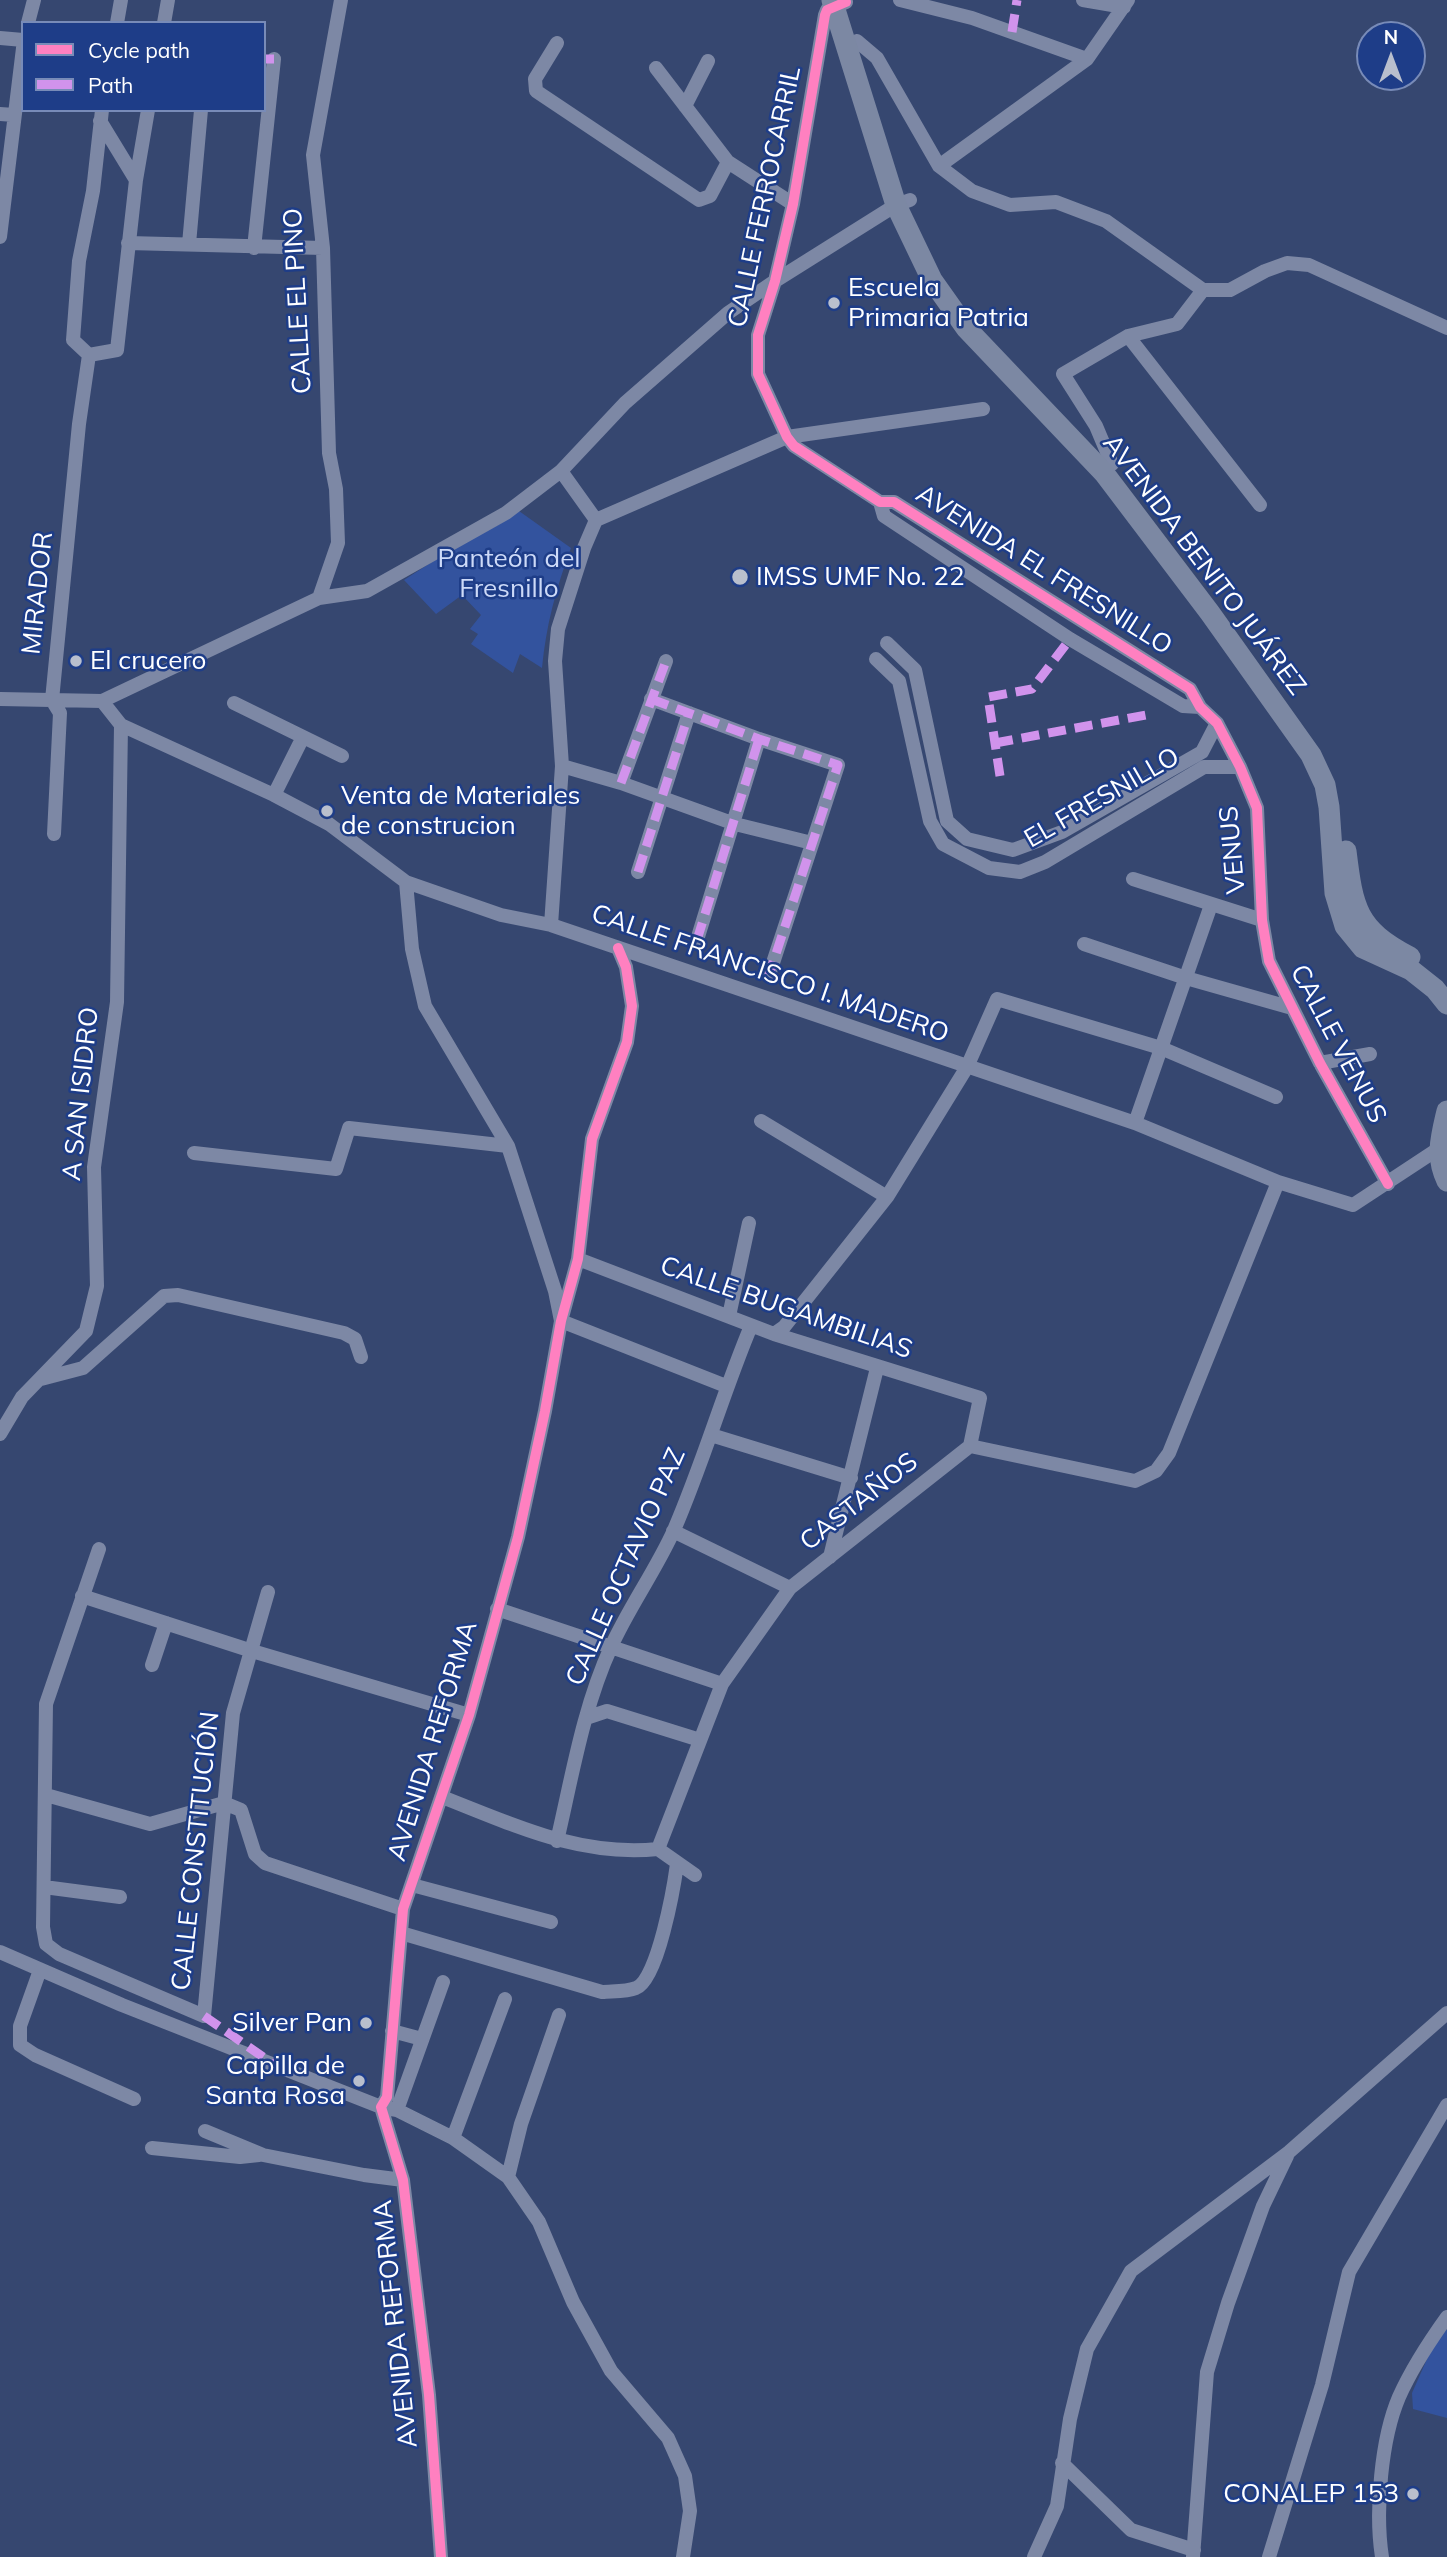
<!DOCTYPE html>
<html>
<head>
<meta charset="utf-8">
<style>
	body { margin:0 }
	#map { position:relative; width:1447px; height:2557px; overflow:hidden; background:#364770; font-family:Mulish,sans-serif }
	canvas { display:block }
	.legend { position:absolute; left:21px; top:21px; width:245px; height:91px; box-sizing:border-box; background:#1e3d88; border:2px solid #788bb8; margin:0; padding:9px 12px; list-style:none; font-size:21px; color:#fff }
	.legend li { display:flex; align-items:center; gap:14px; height:35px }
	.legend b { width:35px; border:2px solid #788bb8 }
	.north { position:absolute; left:1356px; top:21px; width:70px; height:70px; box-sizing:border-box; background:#1e3d88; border:2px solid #788bb8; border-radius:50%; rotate:0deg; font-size:19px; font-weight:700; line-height:28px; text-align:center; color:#fff }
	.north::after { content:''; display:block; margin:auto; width:24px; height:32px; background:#b9bfcd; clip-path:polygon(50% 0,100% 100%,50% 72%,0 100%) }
</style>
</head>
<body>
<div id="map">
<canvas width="1447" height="2557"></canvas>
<ul class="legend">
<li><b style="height:9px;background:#ff80c0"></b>Cycle path</li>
<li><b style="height:9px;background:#d193ec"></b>Path</li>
</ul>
<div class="north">N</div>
</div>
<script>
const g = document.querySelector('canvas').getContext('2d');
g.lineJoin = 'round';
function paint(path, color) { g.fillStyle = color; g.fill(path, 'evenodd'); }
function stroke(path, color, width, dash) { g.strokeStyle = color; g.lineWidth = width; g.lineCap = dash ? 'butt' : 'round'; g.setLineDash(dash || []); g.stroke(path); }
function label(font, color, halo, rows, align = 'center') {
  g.font = font + ' Mulish,sans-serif'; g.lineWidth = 5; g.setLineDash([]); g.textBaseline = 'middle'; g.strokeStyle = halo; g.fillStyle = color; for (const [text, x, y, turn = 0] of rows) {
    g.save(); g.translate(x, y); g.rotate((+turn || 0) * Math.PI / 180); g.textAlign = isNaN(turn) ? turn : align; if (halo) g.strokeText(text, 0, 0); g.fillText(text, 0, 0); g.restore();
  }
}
const green = new Path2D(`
	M519,511L571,548C556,588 546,626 542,668L520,654L513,673L471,644L478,634L470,629L481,615L462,595L436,614L404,580L452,549L498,525Z
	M1447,2329V2418L1413,2409L1412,2393L1431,2350Z`);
const minor = new Path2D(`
	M900,0L972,18L1087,59
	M1083,0L1124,7
	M846,2L827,10L825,15L793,204L775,281L758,335V374L787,437L794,446L880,502H894L1190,689L1200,707L1217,723L1240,767L1257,808L1262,920L1269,961L1320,1063L1388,1184
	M28,23L34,0
	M117,23L121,0
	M164,23L168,0
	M0,38L23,40
	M857,41L877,58L939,166L972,191L1010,205L1056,202L1106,221L1203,290
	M557,43L535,79L536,91L699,200L710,196L728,162
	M656,68L728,162L793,204
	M685,106L708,61
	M0,114L14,115
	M100,121L136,180
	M939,166L1087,59L1128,0
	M0,237L23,48
	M128,243L323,248
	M189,244L201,110
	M254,248L274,59
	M1203,290H1230L1265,271L1287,263L1309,265L1447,328
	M1128,336L1260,505
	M89,355L117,350L136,180L148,110
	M89,355L73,340L79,261L93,191L102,110
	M1112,464L1096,426L1063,374L1128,336L1177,324L1203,290
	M561,471L596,520
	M880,502L884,516L1070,639L1183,706L1200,707
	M319,598L338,543L336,489L329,453L323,248L313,155L341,0
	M887,643L915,670L947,821L967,839L1013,850L1062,832L1202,752L1217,723
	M876,659L899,681L930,821L943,844L989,868L1020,872L1045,862L1204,767H1240
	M0,699L102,701L319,598L367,591L506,513L561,471L625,403L728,313L775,281L896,205L910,200
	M651,699L759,739L838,765L769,975
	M102,701L121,725L274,795L329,824L406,882L501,915L551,925L1135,1123L1278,1182L1353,1205L1444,1145
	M234,703L342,756
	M562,766L621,783L735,824L812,843
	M621,783L666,661
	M274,795L303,737
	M54,834L60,713L52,700L79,424L89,355
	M638,872L689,713
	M1133,879L1262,920
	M406,882L412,949L425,1006L508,1146L555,1291L561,1321L726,1386
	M551,925L562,766L555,661L558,629L584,548L596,520L787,437L983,409
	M697,940L759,739
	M1084,944L1186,978L1292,1008
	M1320,1063L1370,1054
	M761,1121L887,1197
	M1135,1123L1211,905
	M194,1153L336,1169L349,1128L508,1146
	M578,1259L774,1334L980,1398L970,1446
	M729,1316L749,1223
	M774,1334L784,1327L887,1197L967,1067L997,999L1161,1048L1276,1097
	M41,1379L83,1368L164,1296L178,1295L344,1333L355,1339L361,1357
	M0,1434L22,1397L86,1331L97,1286L94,1167L117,1002L121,725
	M711,1435L851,1478
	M970,1446L1135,1481L1156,1471L1169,1453L1278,1182
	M673,1531L790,1588
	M99,1549L46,1704L43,1927L46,1944L59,1954L204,2016L233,1713L268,1592
	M830,1557L877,1368
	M82,1596L252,1651L469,1715
	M497,1609L722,1684
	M152,1665L166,1623
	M586,1718L607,1711L700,1740
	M46,1795L150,1824L224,1803L241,1810L255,1854L265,1863L403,1909
	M442,1797C514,1825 579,1857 658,1849
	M557,1841C572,1777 583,1708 611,1647C629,1607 656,1570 674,1530C703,1463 723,1393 751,1326
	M658,1849L722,1684L790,1588L970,1446
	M658,1849L695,1875
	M412,1885L551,1922
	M44,1887L120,1897
	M401,1933L602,1992C612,1991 626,1992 636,1988C658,1980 674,1886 677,1864
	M0,1952L122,2005L381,2107L397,2110L453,2138L508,2177L539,2222L573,2302L611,2371L668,2438L685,2476L690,2511L683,2557
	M40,1970L20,2026V2045L35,2055L134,2099
	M392,2031L422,2039
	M397,2110L443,1982
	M205,2131L263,2155L364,2175L403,2180
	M453,2138L505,1999
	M152,2148L240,2157L259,2155
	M508,2177L521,2124L559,2015
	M1062,2463L1131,2530L1194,2550
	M441,2557L429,2395L403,2180L381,2107L387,2097L403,1909L469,1715L518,1537L545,1411L561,1321L578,1259L592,1139L627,1042L632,1006L626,967L618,948
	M1034,2557L1057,2506L1070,2419L1087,2349L1131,2271L1289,2152L1447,2013
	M1193,2557L1207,2372L1228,2303L1263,2206L1287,2156
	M1269,2557L1322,2385L1349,2272L1447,2105
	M1382,2557C1375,2512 1381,2439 1399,2397C1412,2368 1429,2342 1447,2317`);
const primary = new Path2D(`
	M832,0L896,205L932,280L966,328L1104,473L1210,613L1311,755L1325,785L1329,807L1335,893L1345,926L1363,948L1411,970L1435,989L1447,1004
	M1346,851C1353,908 1356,929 1410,957
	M1447,1111C1441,1137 1435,1156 1447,1181`);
const quiet = new Path2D(`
	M1012,32L1017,0
	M264,59H274
	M651,699L759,739L838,765L769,975
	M995,743L1146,715
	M1000,776L988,697L1032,689L1070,639
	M621,783L666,661
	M638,872L689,713
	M697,940L759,739
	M204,2016L276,2066`);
const cycleway = new Path2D(`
	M846,2L827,10L825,15L793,204L775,281L758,335V374L787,437L794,446L880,502H894L1190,689L1200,707L1217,723L1240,767L1257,808L1262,920L1269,961L1320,1063L1388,1184
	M441,2557L429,2395L403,2180L381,2107L387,2097L403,1909L469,1715L518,1537L545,1411L561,1321L578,1259L592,1139L627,1042L632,1006L626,967L618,948`);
const markers = [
	[834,303,7,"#b9bfcd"],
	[740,577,9,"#b9bfcd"],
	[76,661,7,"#b9bfcd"],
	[327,811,7,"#b9bfcd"],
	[366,2023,7,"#b9bfcd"],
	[359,2081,7,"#b9bfcd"],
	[1413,2494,7,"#b9bfcd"]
];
const streetNames = [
	["CALLE FERROCARRIL",765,197,-78],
	["CALLE EL PINO",298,301,-93],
	["AVENIDA BENITO JUÁREZ",1204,565,53],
	["AVENIDA EL FRESNILLO",1044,570,32],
	["MIRADOR",38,593,-84],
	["EL FRESNILLO",1102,798,-30],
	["VENUS",1233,850,-95],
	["CALLE FRANCISCO I. MADERO",770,974,19],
	["CALLE VENUS",1338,1044,62],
	["A SAN ISIDRO",81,1094,-84],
	["CALLE BUGAMBILIAS",786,1308,19],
	["CASTAÑOS",859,1502,-38],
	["CALLE OCTAVIO PAZ",626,1567,-66],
	["AVENIDA REFORMA",433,1741,-73],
	["CALLE CONSTITUCIÓN",196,1851,-84],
	["AVENIDA REFORMA",396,2324,-96]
];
const poiNames = [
	["Escuela",848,288],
	["Primaria Patria",848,318],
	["IMSS UMF No. 22",756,577],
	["El crucero",90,661],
	["Venta de Materiales",341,796],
	["de construcion",341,826],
	["Silver Pan",352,2023,"right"],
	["Capilla de",345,2066,"right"],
	["Santa Rosa",345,2096,"right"],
	["CONALEP 153",1399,2494,"right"]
];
const parkNames = [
	["Panteón del",509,559],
	["Fresnillo",509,589]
];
paint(green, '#33539e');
stroke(minor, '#7d88a5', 14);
stroke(primary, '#7c88a3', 21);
stroke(quiet, '#d193ec', 9, [18, 9]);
stroke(cycleway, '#ff80c0', 10);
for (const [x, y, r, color] of markers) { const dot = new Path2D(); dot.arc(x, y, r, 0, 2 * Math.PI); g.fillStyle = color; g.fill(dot); stroke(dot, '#1e3d88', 2.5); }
label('26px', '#fff', '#1e3d88', streetNames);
label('26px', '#fff', '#1e3d88', poiNames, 'left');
label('26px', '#cddaf8', '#1e3d88', parkNames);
</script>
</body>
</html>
